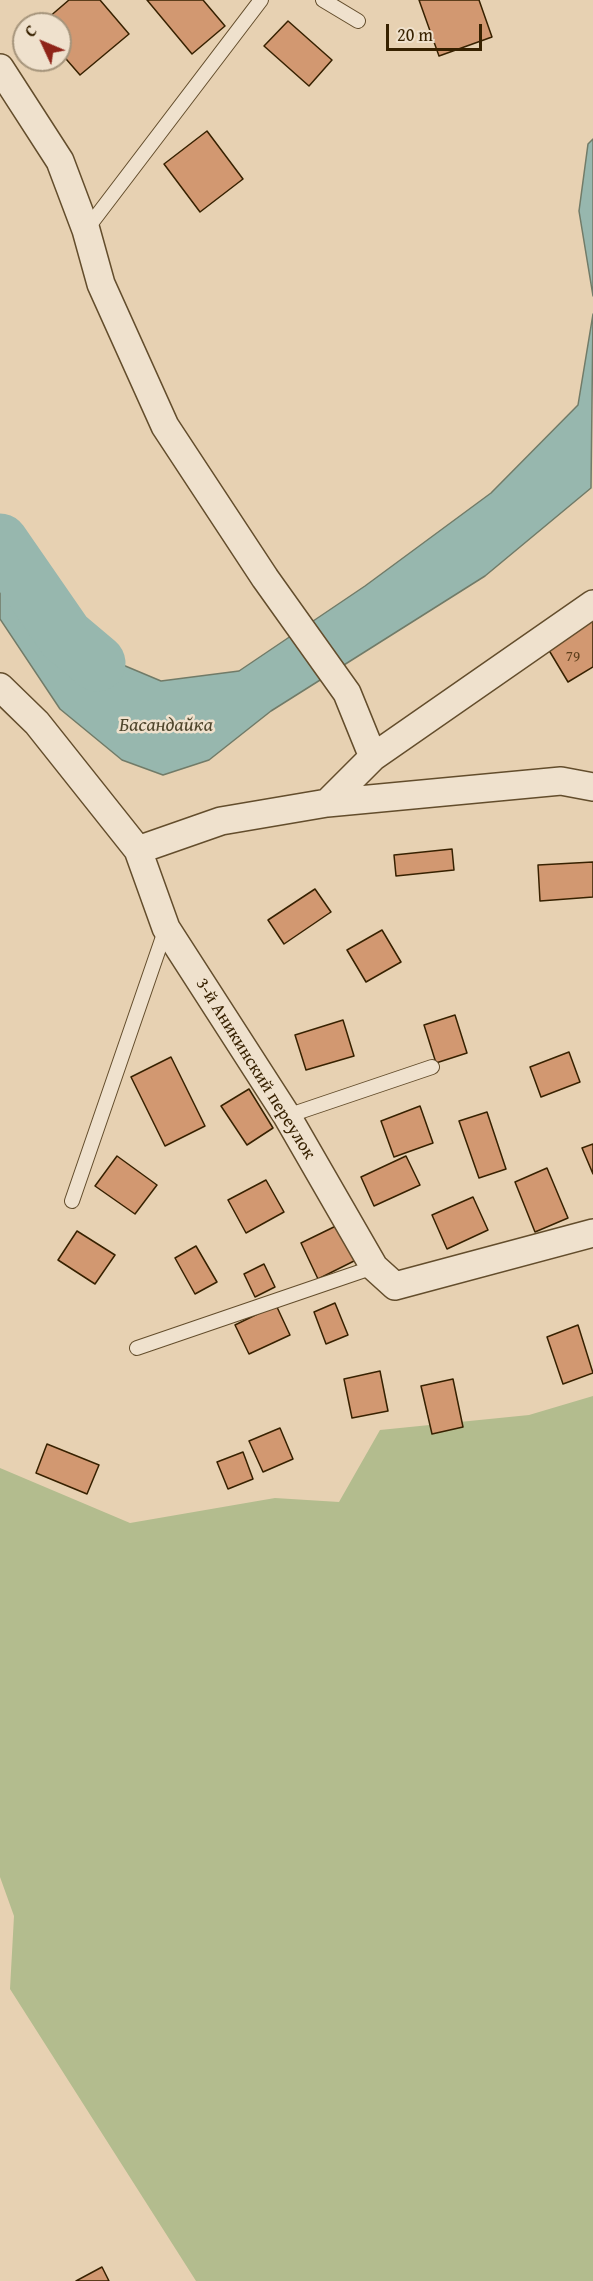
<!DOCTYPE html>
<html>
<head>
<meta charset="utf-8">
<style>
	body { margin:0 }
	#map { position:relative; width:593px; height:2281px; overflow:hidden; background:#e7d1b2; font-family:"Gentium Book Plus",serif }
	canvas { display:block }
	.north { position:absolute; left:12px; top:12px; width:60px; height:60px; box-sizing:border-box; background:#efe1cd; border:2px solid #a5947b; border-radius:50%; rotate:314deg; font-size:16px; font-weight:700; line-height:24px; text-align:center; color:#372100 }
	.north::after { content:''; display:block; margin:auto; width:21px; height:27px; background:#8f2418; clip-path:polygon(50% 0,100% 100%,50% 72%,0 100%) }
	.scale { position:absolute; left:386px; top:24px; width:96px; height:27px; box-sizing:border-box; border:3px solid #372100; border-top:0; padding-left:8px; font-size:18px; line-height:21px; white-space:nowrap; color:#372100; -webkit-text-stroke:4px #efe1cd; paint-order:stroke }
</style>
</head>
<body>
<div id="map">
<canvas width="593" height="2281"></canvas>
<div class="north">С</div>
<div class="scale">20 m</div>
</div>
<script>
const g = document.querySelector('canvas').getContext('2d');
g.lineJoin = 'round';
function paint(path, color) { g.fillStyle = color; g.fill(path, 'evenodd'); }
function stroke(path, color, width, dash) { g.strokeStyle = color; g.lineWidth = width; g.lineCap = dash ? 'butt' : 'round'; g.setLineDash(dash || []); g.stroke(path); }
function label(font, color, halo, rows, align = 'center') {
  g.font = font + ' "Gentium Book Plus",serif'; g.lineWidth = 5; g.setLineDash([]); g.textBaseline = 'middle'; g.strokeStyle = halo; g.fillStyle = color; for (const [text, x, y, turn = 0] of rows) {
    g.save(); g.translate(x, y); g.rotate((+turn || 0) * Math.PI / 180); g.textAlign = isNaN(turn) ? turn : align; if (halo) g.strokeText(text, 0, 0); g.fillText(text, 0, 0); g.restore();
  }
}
const green = new Path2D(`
	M593,1396V2281H196L10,1989L14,1916L0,1877V1468L130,1523L275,1498L339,1502L380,1430L529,1415Z`);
const water = new Path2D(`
	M593,139V296L579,211L588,144Z
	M593,314L591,488L485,576L271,711L209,760L163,775L122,760L60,709L0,619V544L20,581L92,652L161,681L239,671L365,586L491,493L578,405Z`);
const river = new Path2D(`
	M0,542L65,636L97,663`);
const building = new Path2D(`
	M69,0H100L129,34L80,75L60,52V24H41Z
	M147,0H203L225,26L192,54Z
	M419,0H479L492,37L439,56Z
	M288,21L332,60L309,86L264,46Z
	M207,131L243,179L200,212L164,164Z
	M593,618V667L568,682L547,647Z
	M452,849L454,870L396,876L394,855Z
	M593,862V897L540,901L538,865Z
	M315,889L331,912L284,944L268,920Z
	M382,930L401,962L366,982L347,950Z
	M455,1015L467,1053L436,1063L424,1025Z
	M343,1020L354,1056L306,1070L295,1035Z
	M569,1052L580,1082L541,1097L530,1067Z
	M171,1057L205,1126L165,1146L131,1077Z
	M249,1089L273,1128L247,1145L221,1106Z
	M420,1106L433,1143L394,1157L381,1121Z
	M487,1112L506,1169L479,1178L459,1121Z
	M593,1144V1174L582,1148Z
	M117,1156L157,1185L135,1214L95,1186Z
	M406,1156L420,1185L374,1206L361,1177Z
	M547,1168L568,1218L535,1232L515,1182Z
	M266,1180L284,1212L246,1233L228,1200Z
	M473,1197L488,1230L447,1249L432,1215Z
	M340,1224L358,1259L318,1279L301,1243Z
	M77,1231L115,1255L95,1284L58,1260Z
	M196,1246L217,1282L195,1294L175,1258Z
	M264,1264L275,1287L255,1297L244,1274Z
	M335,1303L348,1335L326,1344L314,1312Z
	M276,1305L290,1335L249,1354L235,1325Z
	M578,1325L593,1373L563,1384L547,1337Z
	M380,1371L388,1411L352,1418L344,1379Z
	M453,1379L463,1427L432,1434L421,1386Z
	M280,1428L293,1459L263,1472L249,1441Z
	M47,1444L99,1465L87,1494L36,1473Z
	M243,1452L253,1479L228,1489L217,1462Z
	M102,2267L109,2281H76Z`);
const lane = new Path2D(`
	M323,0L358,21
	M86,230L261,0
	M287,1116L432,1067
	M72,1201L166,928
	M137,1348L374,1267`);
const street = new Path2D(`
	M0,68L60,161L86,230L101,284L165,426L265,578L347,693L373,757
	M0,687L37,723L138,850L166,928L287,1116L374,1267L395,1286L593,1233
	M327,803L373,757L593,604
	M138,850L221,821L327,803L561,781L593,787`);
const numberNames = [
	["79",573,657]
];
const streetNames = [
	["3-й Аникинский переулок",255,1069,58]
];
const waterNames = [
	["Басандайка",166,726]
];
paint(green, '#b3bc8e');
paint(water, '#97b7ae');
stroke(water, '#717b68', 1.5);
stroke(river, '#97b7ae', 57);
paint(building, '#d29871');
stroke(building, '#372100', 1.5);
stroke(lane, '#634d2c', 16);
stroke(street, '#634d2c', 30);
stroke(lane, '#efe1cd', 14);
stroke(street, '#efe1cd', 27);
label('15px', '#5e3f1c', null, numberNames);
label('18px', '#372100', '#efe1cd', streetNames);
label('italic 20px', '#4f462c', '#efe1cd', waterNames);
</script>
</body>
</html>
